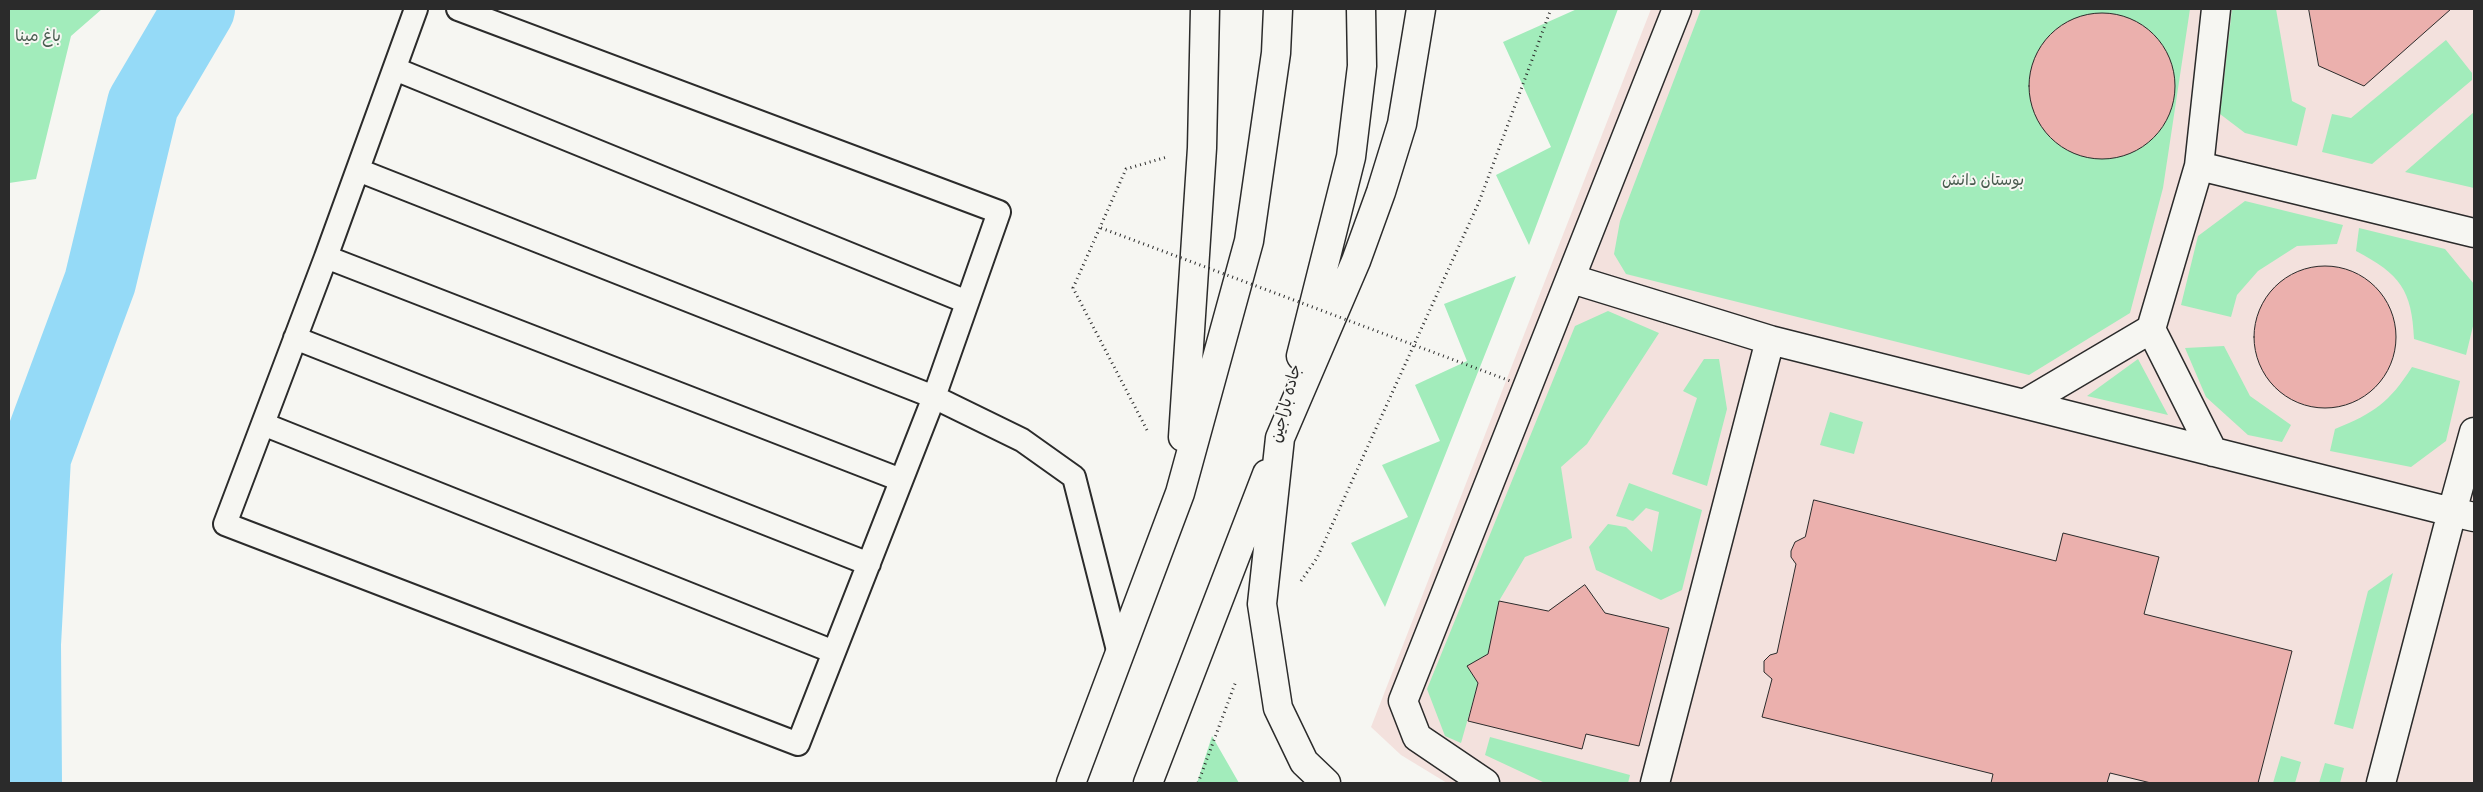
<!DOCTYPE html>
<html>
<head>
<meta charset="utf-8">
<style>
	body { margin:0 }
	#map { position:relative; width:2483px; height:792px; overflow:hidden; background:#f6f6f2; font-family:"Gochi Hand",sans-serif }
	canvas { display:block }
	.frame { position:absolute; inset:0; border:10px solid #2b2b2b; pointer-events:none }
</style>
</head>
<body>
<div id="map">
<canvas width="2483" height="792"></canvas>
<div class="frame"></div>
</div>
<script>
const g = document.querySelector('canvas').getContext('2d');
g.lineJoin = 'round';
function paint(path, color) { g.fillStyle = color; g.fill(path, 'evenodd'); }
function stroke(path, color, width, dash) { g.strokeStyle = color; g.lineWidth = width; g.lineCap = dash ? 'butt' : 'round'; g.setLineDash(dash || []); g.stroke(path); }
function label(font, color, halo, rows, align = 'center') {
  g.font = font + ' "Gochi Hand","Playpen Sans Arabic",sans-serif'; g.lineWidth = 4; g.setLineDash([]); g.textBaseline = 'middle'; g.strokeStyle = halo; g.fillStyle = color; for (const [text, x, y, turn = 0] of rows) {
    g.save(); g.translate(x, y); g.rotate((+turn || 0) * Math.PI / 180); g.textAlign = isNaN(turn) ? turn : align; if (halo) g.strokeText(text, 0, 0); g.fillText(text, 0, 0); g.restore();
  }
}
const built = new Path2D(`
	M1651,9H2474V783H1447L1401,755L1371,727Z`);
const green = new Path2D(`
	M9,9H102L71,36L36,179L9,183Z
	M1577,9H1618L1529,245L1496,175L1551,147L1503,42Z
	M1701,9H2190L2163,188L2130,313L2029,375L1626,274L1614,254L1620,221Z
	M2232,9H2276L2292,101L2306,108L2297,146L2245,133L2220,114Z
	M2446,40L2472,73V80L2372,164L2322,152L2332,114L2351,118Z
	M2474,112V188L2405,172Z
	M2245,201L2343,225L2337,244L2297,246L2258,271L2237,295L2231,317L2181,305L2198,236Z
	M2359,228L2445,249L2474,284V322L2466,355L2414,339C2412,290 2400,274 2356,251Z
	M1516,276L1385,607L1351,543L1408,517L1382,465L1440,441L1415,385L1467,361L1444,304Z
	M1608,311L1659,333L1587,444L1561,467L1572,538L1525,557L1499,601L1488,654L1468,666L1478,683L1461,743L1445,736L1427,689L1575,326Z
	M2224,346L2250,396L2291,425L2282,442L2248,435L2206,397L2185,348Z
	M1704,359H1719L1727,409L1707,486L1672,474L1697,398L1683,391Z
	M2138,359L2168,415L2087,396Z
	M2412,367L2460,381L2446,441L2411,467L2330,451L2335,429C2374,413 2389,403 2412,367Z
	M1830,412L1863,422L1854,454L1820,445Z
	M1629,483L1702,510L1682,590L1661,600L1596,570L1589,547L1608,524L1626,527L1652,552L1659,512L1646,508L1633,521L1616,516Z
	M2393,573L2353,729L2334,724L2368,591Z
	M1212,736L1239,783H1197Z
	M1490,737L1630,775L1628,783H1545L1485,755Z
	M2281,756L2301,762L2295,783H2273Z
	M2325,763L2344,768L2340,783H2319Z`);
const river = new Path2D(`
	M26,783L25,644L35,457L100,282L143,104L199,9`);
const building = new Path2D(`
	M2309,9H2451L2364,86L2319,66Z
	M2029 86a73 73 0 1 1 146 0a73 73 0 1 1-146 0Z
	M2254 337a71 71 0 1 1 142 0a71 71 0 1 1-142 0Z
	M1814,500L2056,561L2063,533L2159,557L2144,614L2292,651L2258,783H2151L2110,773L2107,783H1991L1993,774L1762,717L1772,679L1764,672V661L1770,655L1777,653L1796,564L1791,557V551L1795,542L1805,537Z
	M1585,585L1605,613L1669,628L1639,746L1586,734L1582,749L1468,721L1478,683L1467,666L1488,654L1499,601L1548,611Z`);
const path = new Path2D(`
	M1147,430L1073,288L1126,169L1167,157
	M1301,581L1317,558L1479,202L1551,9
	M1198,783L1236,681`);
const lane = new Path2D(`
	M416,9L326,257L901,480
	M395,69L967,302
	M358,170L934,397L1022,440L1074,477L1120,658
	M326,257L225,524L798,744L934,397L999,212L458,9
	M295,338L869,564
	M263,424L834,652`);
const street = new Path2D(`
	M2199,166L2474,233
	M1572,279L1770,340
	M2151,329L2199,166L2216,9
	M2024,404L2151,329L2213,452
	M1485,783L1417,737L1403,701L1677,9
	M1655,783L1770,340L2452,512L2474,432
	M2381,783L2452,512L2474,517`);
const secondary = new Path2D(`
	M1301,356L1351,157L1362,66L1361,9
	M1183,437L1202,148L1205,9
	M1071,783L1180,493L1249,241L1276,53L1278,9
	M1148,783L1267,474
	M1326,783L1304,762L1278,708L1262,604L1280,438L1356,261L1381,192L1402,124L1421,9`);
const pathBridge = new Path2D(`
	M1101,228L1513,382`);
const parkNames = [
	["باغ مینا",38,39],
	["بوستان دانش",1983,183]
];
const streetNames = [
	["جاده باراجین",1288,404,-75]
];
paint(built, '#f3e1dd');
paint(green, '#a2ecbb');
stroke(river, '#95daf7', 72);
paint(building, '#ebb0ad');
stroke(building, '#2b2b2b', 1);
stroke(lane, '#2b2b2b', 26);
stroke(street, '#2b2b2b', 31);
stroke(secondary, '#2b2b2b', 31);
stroke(path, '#2b2b2b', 3, [1, 4]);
stroke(lane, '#f6f6f2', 22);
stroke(street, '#f6f6f2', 28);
stroke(secondary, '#f6f6f2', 28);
stroke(pathBridge, '#2b2b2b', 3, [1, 4]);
label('16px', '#495b4f', '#f6f6f2', parkNames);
label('16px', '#2b2b2b', '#f6f6f2', streetNames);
</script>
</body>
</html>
